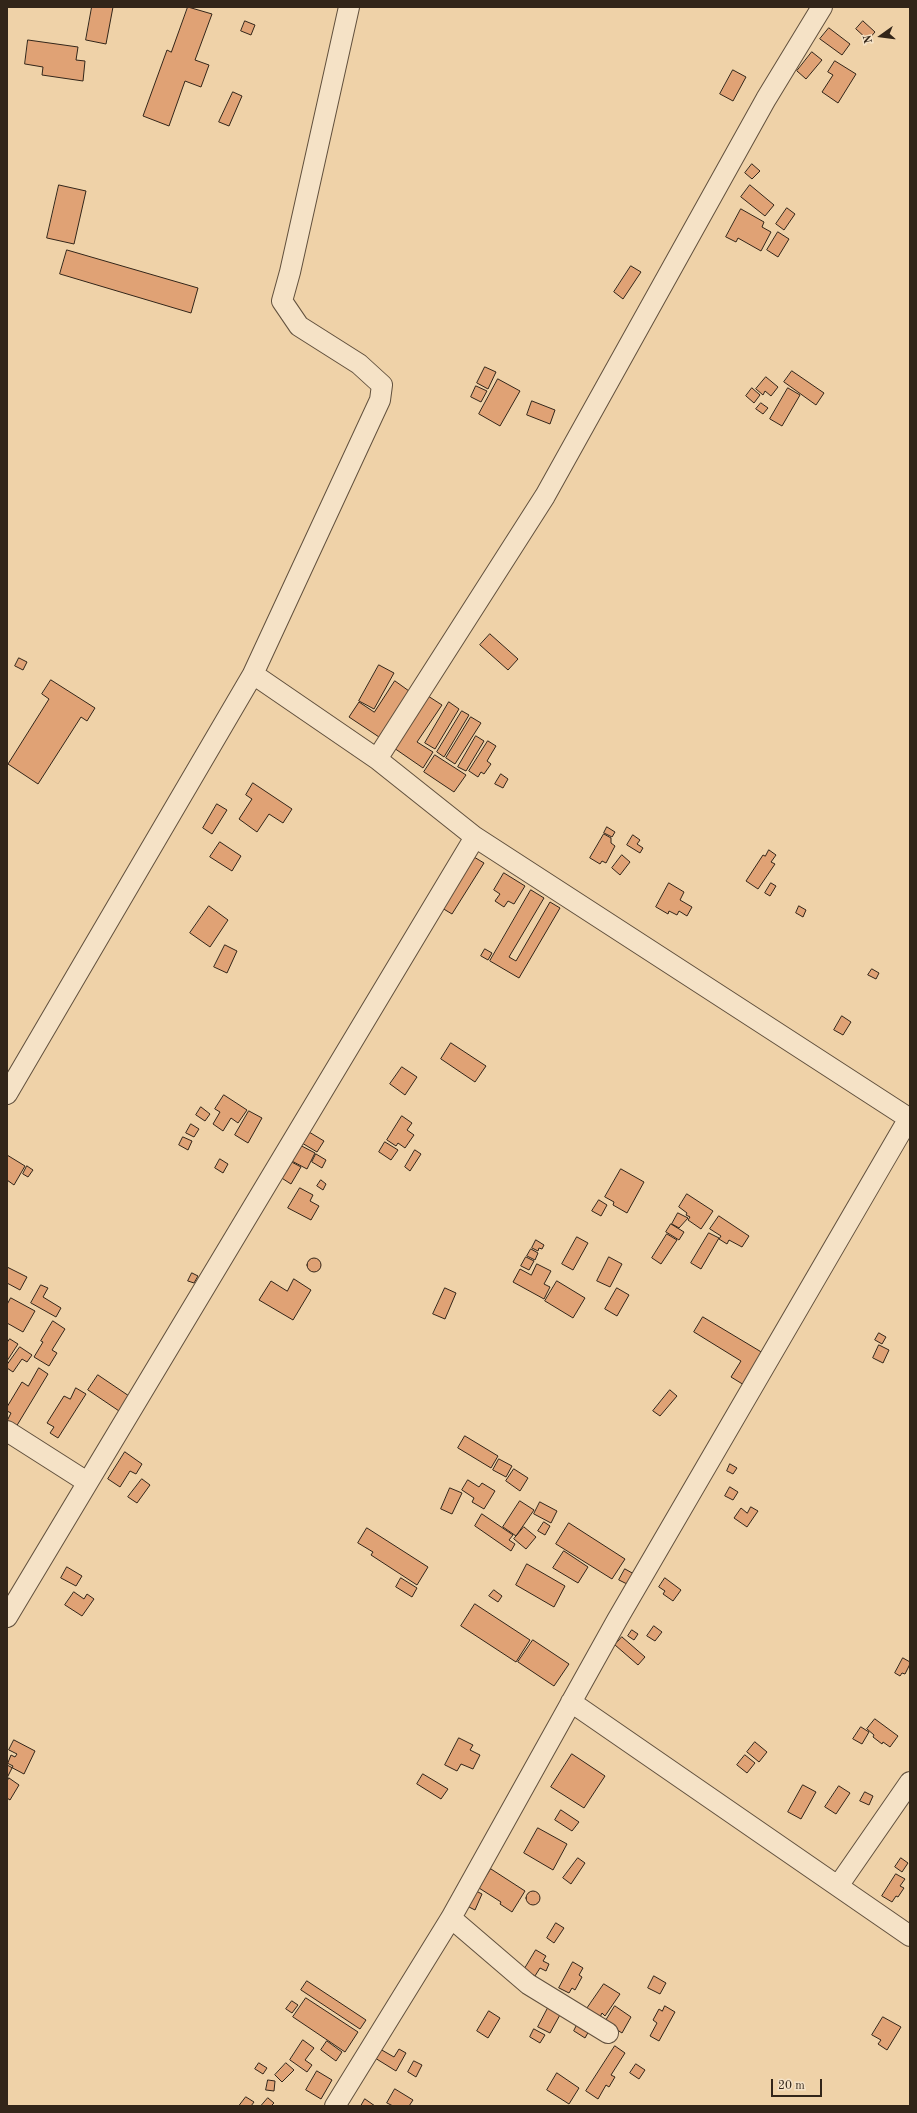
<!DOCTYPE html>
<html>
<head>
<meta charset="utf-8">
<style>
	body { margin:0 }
	#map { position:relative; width:917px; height:2113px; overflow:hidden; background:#efd2a8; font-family:"Old Standard TT",serif }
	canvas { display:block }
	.frame { position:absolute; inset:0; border:8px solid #322519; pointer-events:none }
	.north { position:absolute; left:861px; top:16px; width:40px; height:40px; -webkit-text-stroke:3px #f5e2c6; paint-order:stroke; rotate:256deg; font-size:11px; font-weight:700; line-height:16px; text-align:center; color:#322519 }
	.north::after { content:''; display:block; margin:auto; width:14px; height:18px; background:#322519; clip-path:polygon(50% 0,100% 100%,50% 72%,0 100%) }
	.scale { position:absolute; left:771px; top:2079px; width:51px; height:18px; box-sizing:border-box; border:2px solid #322519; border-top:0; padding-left:5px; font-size:12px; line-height:14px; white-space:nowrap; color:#322519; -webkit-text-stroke:3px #f5e2c6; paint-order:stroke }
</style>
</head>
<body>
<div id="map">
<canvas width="917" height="2113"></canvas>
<div class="frame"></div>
<div class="north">N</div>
<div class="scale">20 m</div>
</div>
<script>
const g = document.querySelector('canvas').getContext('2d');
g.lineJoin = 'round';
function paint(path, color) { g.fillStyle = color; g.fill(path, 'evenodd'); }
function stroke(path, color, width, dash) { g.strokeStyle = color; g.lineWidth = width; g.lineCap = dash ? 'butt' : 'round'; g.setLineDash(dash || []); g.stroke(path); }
const building = new Path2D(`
	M92,7H113L106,44L86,40Z
	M188,7L212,14L195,60L209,65L201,87L185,81L169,126L143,116L167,50L171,52Z
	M245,21L255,25L251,35L241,31Z
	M863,21L875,32L868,40L856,29Z
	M829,28L850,44L842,55L820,39Z
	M28,40L78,47L76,60L85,61L83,81L42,75L43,67L25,64Z
	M812,52L822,60L806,79L797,71Z
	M835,61L856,74L838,103L822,92L833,75L828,72Z
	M733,70L746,77L733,101L720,94Z
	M233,92L242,96L229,126L219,122Z
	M752,164L760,171L752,179L745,173Z
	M59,185L86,191L74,244L47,238Z
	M750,185L774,205L765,216L741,197Z
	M787,208L795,214L784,230L776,224Z
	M741,209L764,222L762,227L771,232L761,251L738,238L736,242L726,237Z
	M778,232L789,239L778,257L767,250Z
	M67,250L198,288L191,313L60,274Z
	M631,266L641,272L623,299L614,292Z
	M485,367L496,372L488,389L477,383Z
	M792,371L824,393L816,405L784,382Z
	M766,377L778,387L771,396L765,391L763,395L756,389Z
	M498,379L520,391L500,426L479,414Z
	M476,386L487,391L481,402L471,397Z
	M752,388L760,395L754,403L746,396Z
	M788,388L800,395L782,426L770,419Z
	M532,401L555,410L550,424L527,415Z
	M761,403L768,408L763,414L756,409Z
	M490,634L518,659L508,670L480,645Z
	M19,658L27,662L23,670L15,666Z
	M379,665L394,673L374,709L359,701Z
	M51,680L95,708L87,721L81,717L38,784L8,764L49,699L42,694Z
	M395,681L409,691L379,737L349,717L359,702L374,712Z
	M428,696L442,705L417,742L433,752L423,768L394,748Z
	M449,702L459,709L435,749L425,743Z
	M462,711L469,715L444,757L437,752Z
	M471,717L481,723L455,764L446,758Z
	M476,736L484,741L466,771L458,767Z
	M488,741L496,746L487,761L491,764L484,774L481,772L478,777L469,771Z
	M435,755L466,775L454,792L424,772Z
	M501,774L508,779L503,788L495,784Z
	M253,783L292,809L283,823L269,814L257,832L239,819L252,799L246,795Z
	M217,804L227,810L212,834L203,828Z
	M607,827L615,832L612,837L604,833Z
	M604,834L611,838V843L615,846L606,863L602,861L600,864L590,858Z
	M633,835L640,840L637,844L643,848L640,853L627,845Z
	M220,842L241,856L232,871L210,857Z
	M769,850L776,855L771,862L775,864L758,889L746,881L763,855L765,856Z
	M622,855L630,862L620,875L612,868Z
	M474,857L484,863L452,914L442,908Z
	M504,873L525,886L514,904L508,901L504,907L495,901L500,894L494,890Z
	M669,883L684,892L680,900L692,907L687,916L679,911L677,915L669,911L668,914L656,907Z
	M771,883L776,886L770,896L765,893Z
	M531,890L544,898L509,957L516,961L550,902L560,908L519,978L490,961Z
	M209,906L228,920L210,947L190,933Z
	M799,906L806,910L803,917L796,913Z
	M225,945L237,951L227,973L214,967Z
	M485,949L492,953L488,960L481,956Z
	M872,969L879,973L876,979L868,975Z
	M842,1016L851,1022L843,1035L834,1030Z
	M451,1043L486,1066L475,1082L441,1059Z
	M402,1067L417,1077L405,1095L390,1084Z
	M224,1095L247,1110L238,1123L231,1118L223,1131L213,1124L220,1112L215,1109Z
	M201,1107L210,1114L205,1121L196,1115Z
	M249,1111L262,1118L248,1143L235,1135Z
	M402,1116L412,1123L407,1130L414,1135L405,1148L398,1143L396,1146L387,1140Z
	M191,1124L199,1129L194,1137L186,1133Z
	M304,1129L324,1141L317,1152L297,1140Z
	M183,1137L192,1141L188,1150L179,1145Z
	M385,1142L398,1150L391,1160L379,1152Z
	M296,1143L315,1153L307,1169L288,1159Z
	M415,1150L421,1154L410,1171L405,1167Z
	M316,1154L326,1160L322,1168L312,1162Z
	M7,1155L25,1166L14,1185L7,1180Z
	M220,1159L228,1164L223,1173L215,1168Z
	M286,1159L301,1167L291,1184L277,1175Z
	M27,1166L33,1170L28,1177L23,1174Z
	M621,1169L644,1182L627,1213L613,1205L614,1202L605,1197Z
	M321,1180L326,1184L323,1190L317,1186Z
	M300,1188L313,1195L310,1201L319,1206L311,1220L288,1208Z
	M687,1194L713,1211L701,1229L688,1220L690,1217L686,1215L687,1213L679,1207Z
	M599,1200L607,1205L601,1216L592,1211Z
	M678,1213L688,1218L679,1228L672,1224Z
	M719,1216L749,1236L742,1247L729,1240L727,1244L719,1239L721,1236L710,1229Z
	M671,1224L684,1232L679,1240L666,1232Z
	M709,1233L719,1238L701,1269L691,1263Z
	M667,1234L677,1240L661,1264L652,1258Z
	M577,1237L588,1243L573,1270L562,1264Z
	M536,1240L544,1245L542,1249L539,1248L538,1251L532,1248Z
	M531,1249L538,1253L535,1260L527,1256Z
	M526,1257L534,1261L529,1270L521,1266Z
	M609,1257L622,1264L610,1287L597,1281Z
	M307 1265a7 7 0 1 1 14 0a7 7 0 1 1-14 0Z
	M537,1264L551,1271L544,1284L550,1287L544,1299L513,1282L520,1269L531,1275Z
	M7,1267L27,1277L20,1290L7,1283Z
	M192,1273L198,1276L194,1283L188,1281Z
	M294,1279L311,1290L293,1320L259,1300L271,1281L287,1291Z
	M557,1281L585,1298L573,1318L545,1301Z
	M41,1285L48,1288L43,1297L61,1308L56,1317L31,1303Z
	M445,1288L456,1293L445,1319L433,1314Z
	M617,1288L629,1295L617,1316L605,1309Z
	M11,1298L35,1311L23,1332L7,1323V1305Z
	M703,1317L768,1356L749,1388L731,1377L741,1361L694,1332Z
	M53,1321L65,1329L52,1350L57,1353L49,1366L34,1357L43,1342L41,1341Z
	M879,1333L886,1337L882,1344L875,1340Z
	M10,1339L18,1344L7,1361V1343Z
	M879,1345L889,1350L883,1363L873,1358Z
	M20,1347L32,1355L27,1362L22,1359L13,1372L7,1368V1365Z
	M39,1368L48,1374L16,1427L7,1421L11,1413L7,1411V1407L22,1382L28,1386Z
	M98,1375L132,1398L122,1413L88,1390Z
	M76,1388L86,1394L58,1438L50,1433L54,1427L47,1423L64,1396L70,1399Z
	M670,1390L677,1396L660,1416L653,1411Z
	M465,1436L498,1456L491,1468L458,1448Z
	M125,1452L142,1464L136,1474L130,1471L120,1487L108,1479Z
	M499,1459L512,1466L506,1477L493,1470Z
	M730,1464L737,1468L733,1474L727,1471Z
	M514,1469L528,1478L520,1491L506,1481Z
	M142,1479L150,1485L137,1503L128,1497Z
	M468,1480L479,1487L482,1483L495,1491L484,1509L472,1502L474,1498L462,1490Z
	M730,1487L738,1492L733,1500L725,1496Z
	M450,1488L462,1493L452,1514L441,1509Z
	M520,1501L534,1510L516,1536L503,1527Z
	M540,1502L557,1511L551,1523L534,1514Z
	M751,1507L758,1511L747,1527L734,1518L741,1508L747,1513Z
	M482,1514L513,1535L509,1540L515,1544L511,1551L475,1526Z
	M544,1522L550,1526L545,1535L538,1531Z
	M569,1523L625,1559L612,1579L556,1544Z
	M524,1527L536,1537L526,1549L514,1539Z
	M367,1528L428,1567L417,1585L371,1555L373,1552L358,1543Z
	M564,1551L588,1567L578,1583L553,1568Z
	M527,1564L565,1586L554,1607L516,1585Z
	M67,1567L82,1576L76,1586L61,1578Z
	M625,1569L634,1574L629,1585L619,1580Z
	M401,1578L417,1588L412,1597L396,1587Z
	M665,1578L681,1590L673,1601L663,1594L665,1591L659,1587Z
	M494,1590L502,1596L498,1602L489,1596Z
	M74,1592L84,1599L87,1594L94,1599L82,1616L65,1605Z
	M475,1604L530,1640L516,1662L461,1626Z
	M654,1626L662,1632L655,1641L647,1636Z
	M632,1630L638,1634L634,1640L628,1636Z
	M622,1637L645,1657L638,1665L615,1645Z
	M533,1640L569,1664L554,1686L518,1662Z
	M903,1658L910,1662V1664L905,1674L902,1673L900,1676L895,1673Z
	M875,1719L898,1736L890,1747L883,1742L882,1744L873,1737L874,1735L867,1729Z
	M861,1727L869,1732L862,1744L853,1739Z
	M459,1738L473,1745L470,1750L480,1755L473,1769L461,1764L457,1771L445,1765Z
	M14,1740L35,1751L24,1774L7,1765L11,1755L15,1757L17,1754L9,1750Z
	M755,1742L767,1752L759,1762L747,1752Z
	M572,1754L605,1776L584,1808L551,1787Z
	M745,1755L755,1763L747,1773L737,1765Z
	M7,1763L13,1766L7,1778Z
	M423,1774L448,1789L441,1799L417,1784Z
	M9,1778L19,1785L10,1800L7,1798V1782Z
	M803,1785L816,1792L801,1819L788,1812Z
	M839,1786L850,1793L836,1814L825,1807Z
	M865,1792L873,1796L869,1805L860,1801Z
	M561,1810L579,1822L572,1831L555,1820Z
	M538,1828L567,1844L553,1870L524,1853Z
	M578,1858L585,1863L571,1884L563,1878Z
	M901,1858L908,1863L902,1872L895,1867Z
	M491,1869L525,1891L512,1912L500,1904L501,1902L479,1888Z
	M896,1874L905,1879L900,1886L904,1888L898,1897L896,1896L892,1902L882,1896Z
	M472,1889L482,1894L475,1910L465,1905Z
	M526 1898a7 7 0 1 1 14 0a7 7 0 1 1-14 0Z
	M556,1923L564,1928L554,1943L547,1938Z
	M536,1950L546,1956L543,1961L549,1964L546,1971L540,1968L535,1976L524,1970Z
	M573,1962L583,1968L579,1975L582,1977L575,1990L572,1988L569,1993L559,1988Z
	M654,1976L666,1983L660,1994L648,1988Z
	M307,1981L366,2020L360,2029L301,1990Z
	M604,1984L620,1994L605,2016L602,2013L599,2019L586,2010Z
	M306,1998L358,2032L345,2052L293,2017Z
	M292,2001L298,2005L292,2013L286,2009Z
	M549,2006L561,2013L550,2033L538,2027Z
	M615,2006L631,2017L622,2033L605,2022Z
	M665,2006L675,2012L659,2041L650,2036L657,2023L653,2020L659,2009L662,2011Z
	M489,2011L500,2018L488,2038L477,2031Z
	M883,2017L901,2027L887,2050L878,2044L881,2040L872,2035Z
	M578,2023L590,2029L585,2038L574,2031Z
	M534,2029L545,2035L540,2043L530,2037Z
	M303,2040L314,2048L305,2060L312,2065L307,2072L290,2060Z
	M327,2041L342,2052L336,2061L321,2050Z
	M615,2046L625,2053L611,2075L615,2077L609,2087L606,2085L598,2099L586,2091Z
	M380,2049L394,2057L399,2049L406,2053L396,2071L375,2058Z
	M414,2061L422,2065L416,2077L408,2072Z
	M259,2063L267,2068L263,2074L255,2069Z
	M286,2063L294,2070L282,2082L275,2075Z
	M636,2064L645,2070L639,2079L630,2073Z
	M317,2071L332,2080L321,2099L306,2090Z
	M557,2073L579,2088L569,2104L547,2090Z
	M268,2080L275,2081L274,2091L266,2090Z
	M395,2089L413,2100L409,2106H393L387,2103Z
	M246,2097L254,2102L251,2106H239Z
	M268,2098L274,2103L271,2106H261Z
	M365,2099L375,2106H361Z`);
const minor = new Path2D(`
	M253,674L380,400L382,385L359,364L299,326L282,301L290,272L349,7
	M377,759L545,496L766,99L822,7
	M7,1094L253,674L377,759L475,837L910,1119
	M7,1431L87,1482
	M7,1617L475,837
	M571,1702L910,1936
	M838,1886L910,1782
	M451,1918L528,1984L608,2033
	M335,2106L451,1918L617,1620L909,1118`);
paint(building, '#e0a275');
stroke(building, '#322519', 1);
stroke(minor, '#61503d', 22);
stroke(minor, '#f5e2c6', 20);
</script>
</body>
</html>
